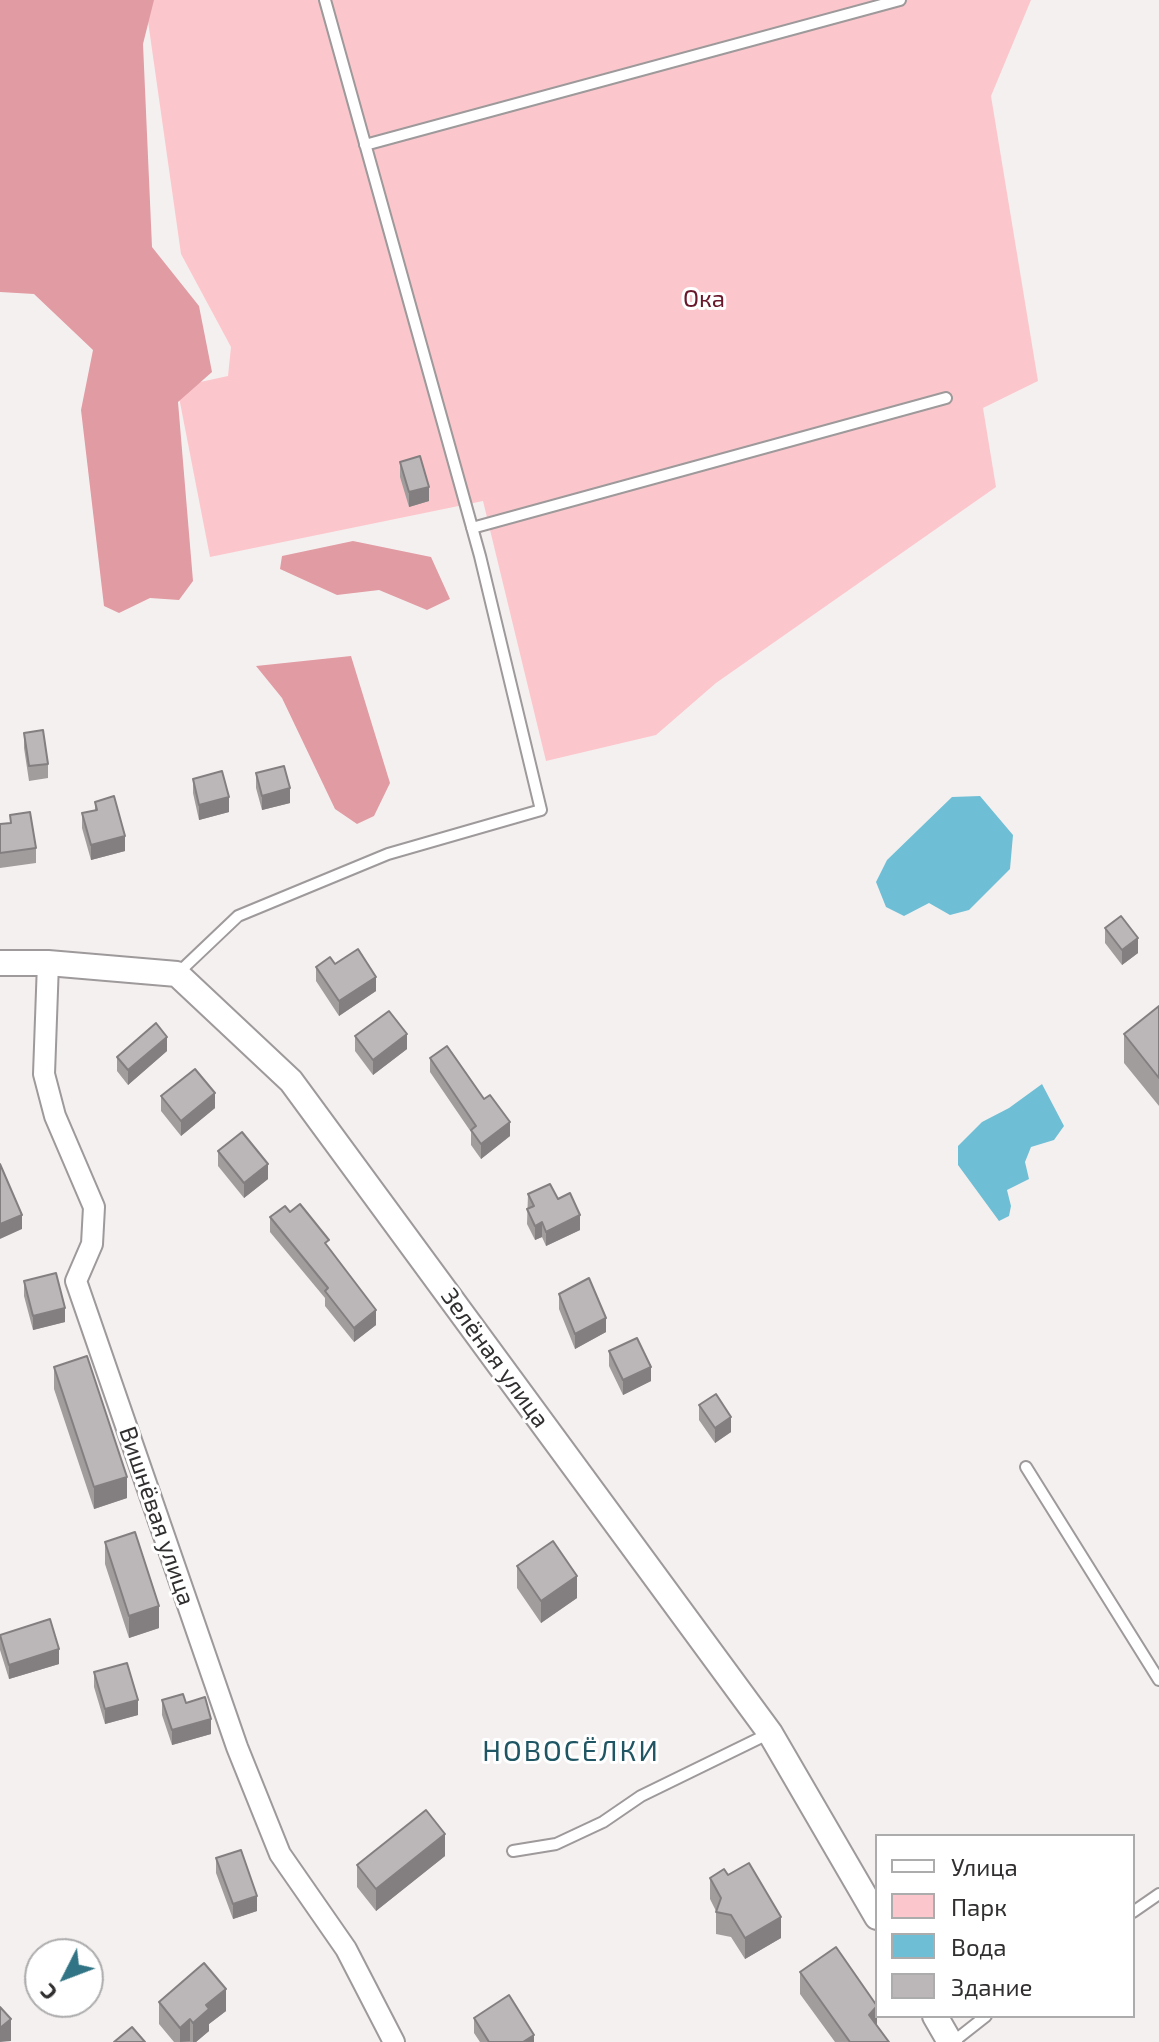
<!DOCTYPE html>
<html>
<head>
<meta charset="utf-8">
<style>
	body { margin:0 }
	#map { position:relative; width:1159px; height:2042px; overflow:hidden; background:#f5f0f0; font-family:"Exo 2",sans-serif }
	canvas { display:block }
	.legend { position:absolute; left:875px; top:1834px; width:260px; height:184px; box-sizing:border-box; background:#fff; border:2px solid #adacac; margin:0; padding:10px 14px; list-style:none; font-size:24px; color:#312f2f }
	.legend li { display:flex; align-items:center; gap:16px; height:40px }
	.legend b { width:40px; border:2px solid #adacac }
	.north { position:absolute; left:24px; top:1938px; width:80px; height:80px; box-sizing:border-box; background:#fff; border:2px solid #adacac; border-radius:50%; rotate:228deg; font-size:22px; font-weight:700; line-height:32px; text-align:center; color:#312f2f }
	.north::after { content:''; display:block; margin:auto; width:28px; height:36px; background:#317485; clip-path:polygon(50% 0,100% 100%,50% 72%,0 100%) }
</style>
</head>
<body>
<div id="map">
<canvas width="1159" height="2042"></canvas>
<ul class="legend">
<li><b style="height:10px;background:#fff"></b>Улица</li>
<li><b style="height:22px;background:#fbc7cc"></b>Парк</li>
<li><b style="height:22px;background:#6ebfd5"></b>Вода</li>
<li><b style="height:22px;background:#bbb6b7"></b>Здание</li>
</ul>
<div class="north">С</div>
</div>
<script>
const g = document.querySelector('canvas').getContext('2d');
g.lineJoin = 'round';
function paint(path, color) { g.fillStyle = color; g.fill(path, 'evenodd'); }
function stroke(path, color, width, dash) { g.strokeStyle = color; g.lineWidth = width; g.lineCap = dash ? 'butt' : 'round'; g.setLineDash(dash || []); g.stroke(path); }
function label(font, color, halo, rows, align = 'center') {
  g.font = font + ' "Exo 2",sans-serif'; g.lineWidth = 6; g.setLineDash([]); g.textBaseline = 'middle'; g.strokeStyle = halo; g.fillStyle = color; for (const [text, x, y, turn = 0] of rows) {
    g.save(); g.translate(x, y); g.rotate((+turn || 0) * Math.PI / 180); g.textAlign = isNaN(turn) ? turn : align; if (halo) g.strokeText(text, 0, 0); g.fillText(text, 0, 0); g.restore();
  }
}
const green = new Path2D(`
	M145,0H1031L991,96L1038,381L983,408L996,487L716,683L656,735L546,761L483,501L210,557L177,387L228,376L231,347L181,254Z`);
const forest = new Path2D(`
	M0,0H154L143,44L152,247L199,306L212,372L178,402L193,581L179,600L150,598L119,613L104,606L81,410L93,350L34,294L0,292Z
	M353,541L431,557L450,599L427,610L379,590L337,595L280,569L282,556Z
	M351,656L390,783L374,816L357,824L335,809L282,698L256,666Z`);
const water = new Path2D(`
	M980,796L1013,835L1010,869L969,910L950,915L929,903L904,916L886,907L876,882L887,860L952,797Z
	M1042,1084L1064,1126L1054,1140L1031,1147L1025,1162L1029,1179L1007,1190L1011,1206L1009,1216L999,1221L958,1165V1146L982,1122L1009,1108Z`);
const service = new Path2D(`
	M365,145L900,0
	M472,528L946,398
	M178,973L238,916L388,854L541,810L480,556L325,0
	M1026,1467L1159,1680
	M513,1851L556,1844L603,1822L641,1796L770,1733
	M1133,1912L1159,1894
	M953,2042L986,2016`);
const minor = new Path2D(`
	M48,963L44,1074L55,1116L94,1207L92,1244L76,1281L237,1747L280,1854L346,1949L394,2042`);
const tertiary = new Path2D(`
	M0,963H48L177,974L291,1081L770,1733L877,1917
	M935,2016L950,2042`);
const wall = new Path2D(`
	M400,462L429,501L409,507L400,477Z
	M24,733L48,764V778L29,781L24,748Z
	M256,773L290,803L262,810L256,788Z
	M193,779L229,812L199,820L193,793Z
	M95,802L125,851L91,860L82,828V813L95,810Z
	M10,815L36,848V863L0,868V824L10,823Z
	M1105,928L1138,953L1122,965L1105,943Z
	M335,964L376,991L339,1016L316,981V967Z
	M1159,1006V1106L1124,1063V1034Z
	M355,1036L407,1049L373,1075L355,1051Z
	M167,1051L128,1085L117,1071V1057Z
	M430,1058L510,1136L481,1159L471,1145V1132L430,1072Z
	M161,1096L215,1108L181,1136L161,1111Z
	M218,1151L268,1179L244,1198L218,1166Z
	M528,1194L558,1199L580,1230L546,1246L542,1237L535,1240L527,1224Z
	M290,1212L329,1249L376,1325L354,1342L325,1306V1298L270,1232V1217Z
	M24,1281L65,1322L33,1330L24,1296Z
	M559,1294L606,1332L575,1349L559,1309Z
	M609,1351L651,1381L623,1395L609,1366Z
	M54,1367L127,1498L94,1509L54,1389Z
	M699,1405L731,1432L715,1443L699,1420Z
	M105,1542L159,1628L129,1638L105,1564Z
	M517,1566L577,1598L541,1623L517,1588Z
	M0,1635L59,1664L9,1679L0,1650Z
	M94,1672L138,1715L105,1724L94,1687Z
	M162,1700L186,1703L211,1734L172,1745L162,1715Z
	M445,1856L376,1911L357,1887V1865Z
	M216,1858L257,1911L233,1919L216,1873Z
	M728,1875L781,1938L745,1959L731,1937L716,1934V1911L710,1899V1878Z
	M800,1972L877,2026L889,2042H835L800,1994Z
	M159,2002L226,2011L209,2024V2031L196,2042H174L159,2024Z
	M474,2018L534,2042H480L474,2033Z`);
const shadedWall = new Path2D(`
	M429,487V501L409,507V492Z
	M290,788V803L262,810V796Z
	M229,797V812L199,820V805Z
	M125,836V851L91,860V845Z
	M1138,938V953L1122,965V950Z
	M376,977V991L339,1016V1001Z
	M407,1034V1049L373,1075V1060Z
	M167,1037V1051L128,1085V1070Z
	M215,1093V1108L181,1136V1121Z
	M510,1122V1136L481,1159V1144Z
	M268,1164V1179L244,1198V1183Z
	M22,1215V1229L0,1239V1224Z
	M580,1215V1230L546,1246V1232Z
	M542,1222V1237L535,1240V1226Z
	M65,1308V1322L33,1330V1316Z
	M376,1310V1325L354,1342V1328Z
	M606,1318V1332L575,1349V1334Z
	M651,1367V1381L623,1395V1380Z
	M731,1417V1432L715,1443V1428Z
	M127,1477V1498L94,1509V1487Z
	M577,1576V1598L541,1623V1601Z
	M159,1606V1628L129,1638V1616Z
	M59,1649V1664L9,1679V1665Z
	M138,1700V1715L105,1724V1709Z
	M211,1719V1734L172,1745V1730Z
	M445,1834V1856L376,1911V1889Z
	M257,1896V1911L233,1919V1904Z
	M781,1917V1938L745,1959V1938Z
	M226,1989V2011L209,2024V2031L196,2042H193V2023L206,2005Z
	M877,2007V2028L869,2015Z
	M11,2019V2041L0,2042V2028Z
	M190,2019V2041L180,2042V2028Z
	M534,2035V2042H523Z`);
const building = new Path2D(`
	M420,456L429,487L409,492L400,462Z
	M43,730L48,764L29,766L24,733Z
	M284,766L290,788L262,796L256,773Z
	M222,771L229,797L199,805L193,779Z
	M114,796L125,836L91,845L82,813L97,810L95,802Z
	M30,812L36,848L0,853V824L11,823L10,815Z
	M1121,916L1138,938L1122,950L1105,928Z
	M358,949L376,977L339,1001L316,967L330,957L335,964Z
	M1159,1006V1078L1124,1034Z
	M389,1011L407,1034L373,1060L355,1036Z
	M156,1023L167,1037L128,1070L117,1057Z
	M447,1046L484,1099L490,1095L510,1122L481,1144L471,1130L476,1126L430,1058Z
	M195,1069L215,1093L181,1121L161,1096Z
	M242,1132L268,1164L244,1183L218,1151Z
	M0,1164L22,1215L0,1224Z
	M550,1184L558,1199L570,1193L580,1215L546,1232L542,1222L535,1226L527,1209L534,1206L528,1194Z
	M300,1204L329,1240L325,1243L376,1310L354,1328L325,1291L328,1288L270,1217L285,1206L290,1212Z
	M56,1273L65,1308L33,1316L24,1281Z
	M589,1278L606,1318L575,1334L559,1294Z
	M637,1338L651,1367L623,1380L609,1351Z
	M87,1356L127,1477L94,1487L54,1367Z
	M716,1394L731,1417L715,1428L699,1405Z
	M135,1532L159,1606L129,1616L105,1542Z
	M553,1541L577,1576L541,1601L517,1566Z
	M50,1619L59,1649L9,1665L0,1635Z
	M127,1663L138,1700L105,1709L94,1672Z
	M183,1694L186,1703L205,1697L211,1719L172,1730L162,1700Z
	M426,1810L445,1834L376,1889L357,1865Z
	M241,1850L257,1896L233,1904L216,1858Z
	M749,1863L781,1917L745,1938L731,1915L716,1912L721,1898L710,1878L724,1869L728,1875Z
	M836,1947L877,2006L869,2015L889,2042H850L800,1972Z
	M204,1963L226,1989L206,2005L209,2009L193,2023L190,2019L180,2028L159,2002Z
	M509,1995L534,2035L523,2042H489L474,2018Z
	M0,2007L11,2019L0,2028Z
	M132,2027L145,2042H114Z`);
const parkNames = [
	["Ока",704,299]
];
const streetNames = [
	["Зелёная улица",495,1358,54],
	["Вишнёвая улица",157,1516,71]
];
const quarterNames = [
	["НОВОСЁЛКИ",571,1752]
];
paint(green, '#fbc7cc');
paint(forest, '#e19ba3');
paint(water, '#6ebfd5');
stroke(service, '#9e999a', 14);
stroke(minor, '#9e999a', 24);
stroke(tertiary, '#9e999a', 28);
stroke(service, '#fff', 10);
stroke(minor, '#fff', 20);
stroke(tertiary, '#fff', 24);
paint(wall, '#a19d9d');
paint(shadedWall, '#837f80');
paint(building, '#bbb6b7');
stroke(building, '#837f80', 2);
label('24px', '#69172b', '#fff', parkNames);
label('24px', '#312f2f', '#fff', streetNames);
g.letterSpacing = '2px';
label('28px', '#205663', '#fff', quarterNames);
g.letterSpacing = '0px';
</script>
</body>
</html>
